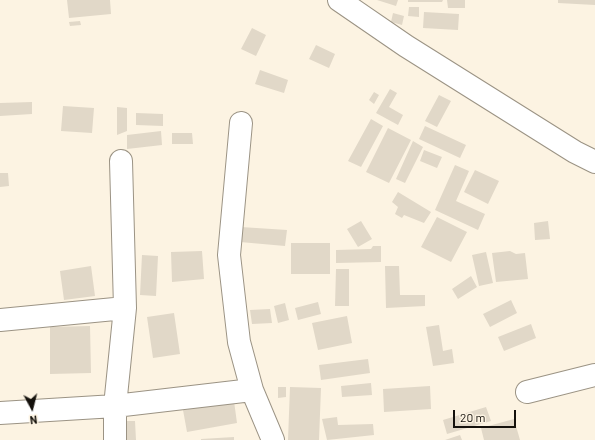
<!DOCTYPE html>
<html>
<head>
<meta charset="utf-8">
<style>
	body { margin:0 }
	#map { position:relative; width:595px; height:440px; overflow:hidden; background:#fcf3e2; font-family:Barlow,sans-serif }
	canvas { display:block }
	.north { position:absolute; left:12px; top:388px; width:40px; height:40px; -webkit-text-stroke:3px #fcf3e2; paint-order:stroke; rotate:173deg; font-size:11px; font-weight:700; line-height:16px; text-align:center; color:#14110c }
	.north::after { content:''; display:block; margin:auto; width:14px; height:18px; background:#14110c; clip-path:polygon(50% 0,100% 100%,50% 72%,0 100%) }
	.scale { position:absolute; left:453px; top:410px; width:63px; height:18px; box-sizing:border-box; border:2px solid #14110c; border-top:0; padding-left:5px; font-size:12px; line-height:14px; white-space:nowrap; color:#14110c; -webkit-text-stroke:3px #fcf3e2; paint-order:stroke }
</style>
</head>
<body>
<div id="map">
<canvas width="595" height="440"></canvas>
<div class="north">N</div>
<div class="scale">20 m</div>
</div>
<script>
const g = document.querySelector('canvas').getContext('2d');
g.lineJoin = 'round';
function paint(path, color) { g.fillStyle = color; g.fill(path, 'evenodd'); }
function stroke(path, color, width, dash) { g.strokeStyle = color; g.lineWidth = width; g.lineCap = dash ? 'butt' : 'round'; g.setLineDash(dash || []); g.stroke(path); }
const building = new Path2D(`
	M67,0H110L111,14L69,18Z
	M377,0H398L396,6Z
	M408,0H443L442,2H408Z
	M447,0H465V8H448Z
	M558,0H595V5L558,3Z
	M409,7H419V17L408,16Z
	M424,12L459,14L458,30L423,28Z
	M393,13L404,16L402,25L391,22Z
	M80,21L81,25L70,26L69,22Z
	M252,28L266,35L256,56L241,49Z
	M316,45L335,54L329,68L309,59Z
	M260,70L288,80L284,93L255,84Z
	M390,89L397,93L389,107L403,115L398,125L376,113Z
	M374,92L379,95L374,104L369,100Z
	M439,95L451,101L437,127L425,121Z
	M32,102V114L0,116V103Z
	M63,106L94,108L92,133L61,131Z
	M117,107L127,108V131L117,135Z
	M136,113L163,114V126L136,125Z
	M371,119L383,126L361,167L348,161Z
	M425,126L466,145L460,158L419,139Z
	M388,128L411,140L389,183L366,172Z
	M161,131L162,145L127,149V135Z
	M172,133H192L193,144H172Z
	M413,141L423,147L405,183L396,179Z
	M424,150L442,157L437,168L420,161Z
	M455,165L469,171L456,201L485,214L478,230L435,210Z
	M475,170L499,181L488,204L464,192Z
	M0,173H8L9,186L0,187Z
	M398,192L431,212L424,223L404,215L402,218L395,214L398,207L392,202Z
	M437,217L467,232L451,262L421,247Z
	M361,221L372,239L358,247L347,229Z
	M548,221L550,239L535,240L534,223Z
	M241,227L287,230L285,246L240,242Z
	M291,243H330V274H291Z
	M373,246H381V262L336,263V250L371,249Z
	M202,251L204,279L172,282L171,252Z
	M510,251L516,254L525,253L528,279L496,282L492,253Z
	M486,252L493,283L479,286L472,255Z
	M142,255L158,256L156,296L140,295Z
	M91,266L95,296L64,300L60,271Z
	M385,266H399L400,295H425V306L386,308Z
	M336,269H349V306H335Z
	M471,276L477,287L458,299L452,289Z
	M511,300L517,313L490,327L483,314Z
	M318,302L321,314L298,320L295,308Z
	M285,303L289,320L278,323L274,306Z
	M270,309L272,323L252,324L250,310Z
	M174,313L180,354L153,358L147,317Z
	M347,316L352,343L318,350L312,323Z
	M531,324L536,338L504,351L498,337Z
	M439,325L443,351L452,349L454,363L433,366L426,327Z
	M90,326L91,373L50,374V327Z
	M368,359L370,373L321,380L319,365Z
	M371,383L372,395L342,397L341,386Z
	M430,386L431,409L384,412L383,389Z
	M278,387H286V397L278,398Z
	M290,387L321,388L319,440H288Z
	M234,401L237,423L187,432L183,410Z
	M486,407L491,421L447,434L443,420Z
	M337,417L338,425L373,424L374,435L327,440L322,419Z
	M514,419L520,440H484L481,428Z
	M123,421H135L136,440H124Z
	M460,435L462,440H445Z
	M234,437V440H201V439Z`);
const minor = new Path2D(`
	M339,0L406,46L575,152L595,162
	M241,123L229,255L239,342L252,390L273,440
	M0,320L125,308
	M527,392L595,375
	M0,413L115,406L252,390
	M115,440V406L125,308L121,161`);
paint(building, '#e1d8c8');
stroke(minor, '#9b9384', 24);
stroke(minor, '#fff', 22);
</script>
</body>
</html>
